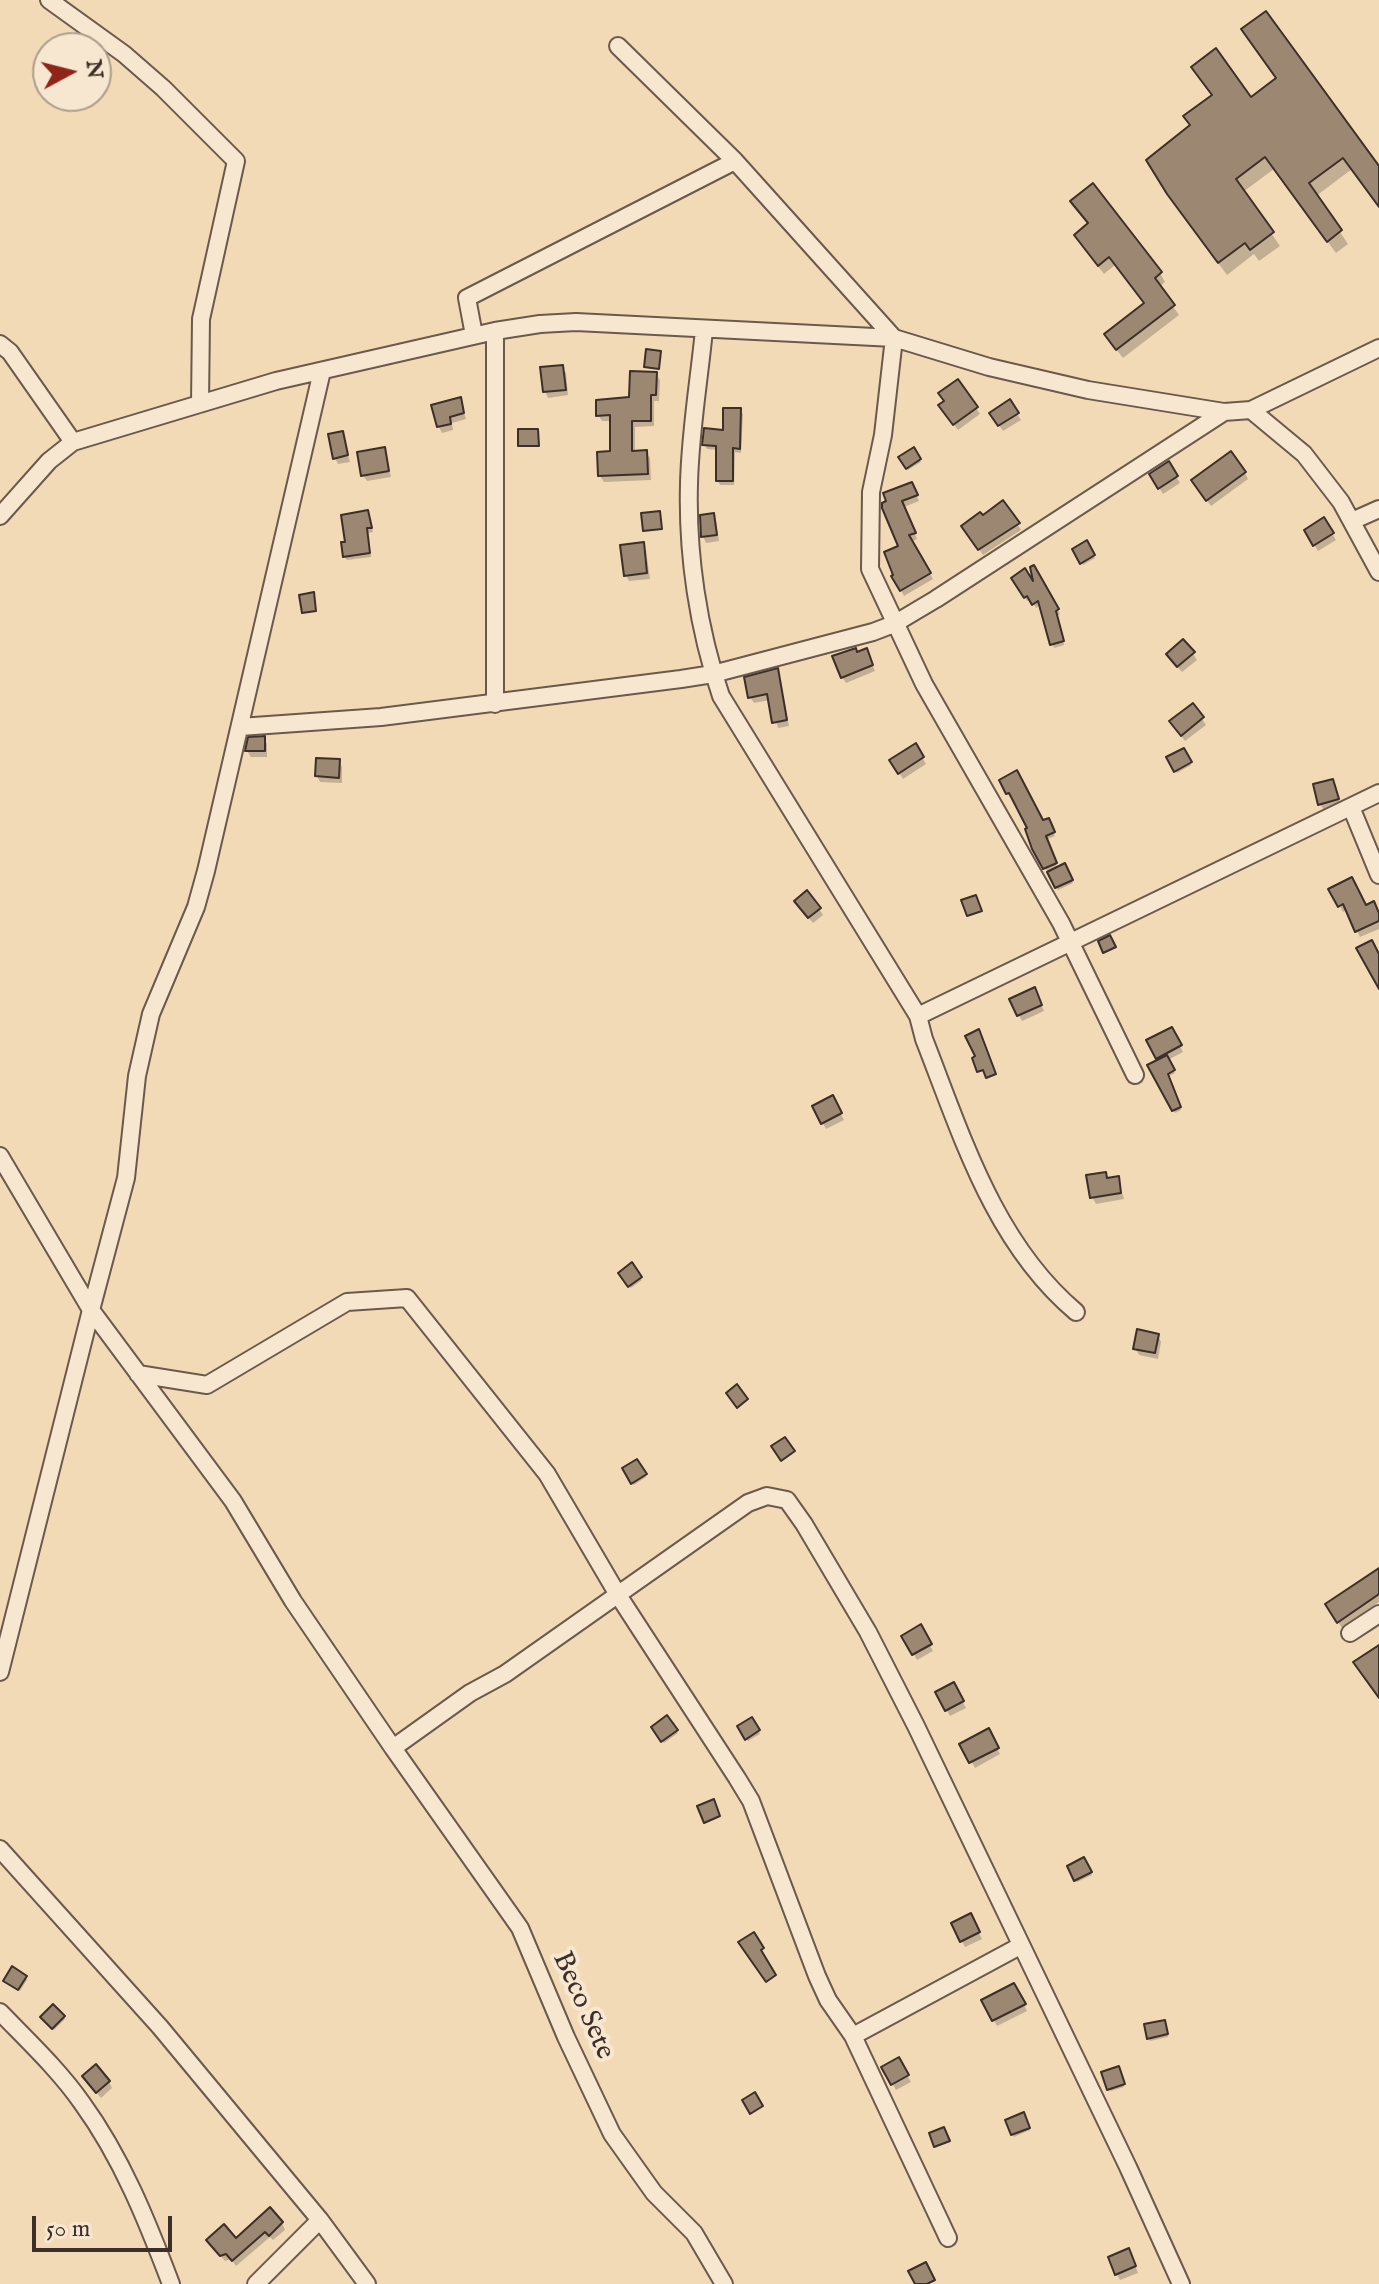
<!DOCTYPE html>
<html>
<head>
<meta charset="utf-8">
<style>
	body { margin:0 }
	#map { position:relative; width:1379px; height:2284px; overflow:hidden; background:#f3dab7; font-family:"IM FELL English",serif }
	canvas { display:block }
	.north { position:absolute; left:32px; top:32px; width:80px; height:80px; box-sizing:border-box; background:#f7e7d0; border:2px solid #ac9d8d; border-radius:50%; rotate:83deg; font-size:22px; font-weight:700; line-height:32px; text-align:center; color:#3c2e28 }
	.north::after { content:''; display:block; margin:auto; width:28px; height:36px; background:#8f2418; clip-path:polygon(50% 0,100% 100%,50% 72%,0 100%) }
	.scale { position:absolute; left:32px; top:2216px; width:140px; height:36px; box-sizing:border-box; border:4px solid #3c2e28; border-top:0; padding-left:10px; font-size:24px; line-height:28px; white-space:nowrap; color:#3c2e28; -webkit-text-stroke:6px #f7e7d0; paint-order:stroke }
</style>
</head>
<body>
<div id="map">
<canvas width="1379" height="2284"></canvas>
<div class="north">N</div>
<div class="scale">50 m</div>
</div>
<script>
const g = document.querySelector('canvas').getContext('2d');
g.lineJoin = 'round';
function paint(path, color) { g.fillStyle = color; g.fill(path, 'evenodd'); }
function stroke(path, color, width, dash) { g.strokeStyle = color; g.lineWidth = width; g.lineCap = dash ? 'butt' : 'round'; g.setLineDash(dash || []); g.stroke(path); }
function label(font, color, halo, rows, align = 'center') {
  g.font = font + ' "IM FELL English",serif'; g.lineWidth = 8; g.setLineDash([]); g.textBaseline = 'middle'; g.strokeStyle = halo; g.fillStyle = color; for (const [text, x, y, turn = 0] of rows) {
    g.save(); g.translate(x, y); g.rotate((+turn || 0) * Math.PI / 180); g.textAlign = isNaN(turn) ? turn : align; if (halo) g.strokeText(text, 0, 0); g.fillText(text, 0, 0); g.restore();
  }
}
const shadow = new Path2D(`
	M1251,100L1379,169V206L1352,169L1316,196L1348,244L1336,253L1274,169L1243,192L1280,246L1259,261L1254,254L1227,275L1177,207L1148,161Z
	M1078,210L1160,273L1165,282L1159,287L1179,315L1123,358L1112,344L1146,305L1115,265L1104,274L1081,244L1089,225Z
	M562,367L566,373L568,395L548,398L545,391Z
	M656,374L660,380L659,401H654V426L635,427V453L646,452L650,458L651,480L604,482L600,476L612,453V421H602L598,415L631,399Z
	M460,399L466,419L452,423L453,430L442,433L439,427Z
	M1009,402L1021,420L1003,431L991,413Z
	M976,408L980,414L958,430L944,412Z
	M740,410L743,414L741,453L735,452L734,485H720L718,481V450L707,449L704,444L725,432Z
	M342,433L350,462L338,464L335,458Z
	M384,449L391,477L367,481L363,475Z
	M913,450L921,462L908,470L901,457Z
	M1168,464L1180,483L1163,494L1151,475Z
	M1245,473L1248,479L1211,506L1197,487Z
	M914,490L919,501L904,507L917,539L911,542L933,579L904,596L894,577L900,547L884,507Z
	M1003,503L1021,530L983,555L967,532Z
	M367,513L373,532L368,533L371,557L347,560L344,556L348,543Z
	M713,516L716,522L719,541L706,543L703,536Z
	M1324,520L1336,540L1318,551L1306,531Z
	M1086,543L1095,558L1083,565L1074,550Z
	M643,544L646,550L650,579L629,581L626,575Z
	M1033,567L1060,614L1057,616L1064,645L1054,648L1041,604L1036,608L1031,599L1027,601L1013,578L1037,590Z
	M857,654L869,657L875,671L846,683L842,677Z
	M1193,654L1197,660L1182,672L1172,661Z
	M777,671L780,677L789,726L778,728L770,700L754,703L750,697Z
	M1193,706L1206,725L1185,741L1175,728Z
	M264,738L267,744V757H251L247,751Z
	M915,746L926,764L903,779L892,760Z
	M1183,751L1191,765L1177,773L1169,758Z
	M339,761L342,767V783L320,782L317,776Z
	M1001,781L1042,823L1048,820L1055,836L1046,840L1058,869L1064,866L1073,883L1058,890L1034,848L1030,829L1013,795L1010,797Z
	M1333,781L1341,806L1324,810L1320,804Z
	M1331,889L1379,916V929L1360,937L1347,910L1343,912Z
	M800,908L819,909L823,915L813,923Z
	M1037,996L1044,1011L1022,1021L1019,1015Z
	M1171,1029L1183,1052L1168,1060L1175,1073L1167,1077L1181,1110L1175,1113L1150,1066L1159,1061L1149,1041Z
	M832,1098L844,1120L826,1129L814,1107Z
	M1105,1174L1108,1180L1118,1178L1124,1199L1096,1204L1092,1197Z
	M632,1265L642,1280L631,1288L620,1273Z
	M1158,1335L1161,1342L1158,1359L1139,1355L1135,1348Z
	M637,1461L646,1477L634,1485L625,1469Z
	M1379,1570V1602L1342,1628L1327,1605Z
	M920,1627L933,1651L917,1660L904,1636Z
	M953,1684L966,1708L950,1716L937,1693Z
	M667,1718L678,1733L664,1743L653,1728Z
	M752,1720L760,1734L748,1741L740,1726Z
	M988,1731L1000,1754L975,1768L962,1745Z
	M1084,1859L1092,1875L1077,1882L1069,1866Z
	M970,1915L982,1939L965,1947L953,1924Z
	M26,1978L27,1980L20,1991L6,1983Z
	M1014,1985L1027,2011L997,2026L984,2001Z
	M64,2017L65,2019L54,2030L44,2019Z
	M1165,2024L1168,2037L1150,2041L1149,2038Z
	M898,2060L911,2082L896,2090L884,2068Z
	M1119,2071L1124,2087L1111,2091L1109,2089Z
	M88,2082H109L112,2088L101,2098Z
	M1024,2115L1030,2130L1014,2137L1008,2121Z
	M282,2223L285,2230L273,2240L270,2237L236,2266L231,2259L225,2261L212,2246L236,2241Z
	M1132,2257L1138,2273L1120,2280L1117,2274Z`);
const building = new Path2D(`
	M1266,11L1379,166V207L1343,158L1309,183L1342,230L1327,242L1265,157L1236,179L1274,232L1250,250L1245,243L1218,263L1167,194L1146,160L1190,125L1183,116L1212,95L1191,67L1216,48L1251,97L1276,78L1241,29Z
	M1093,183L1162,272L1155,278L1175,305L1116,350L1104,334L1144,303L1109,257L1098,266L1074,235L1088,223L1070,201Z
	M646,349L661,351L659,369L644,367Z
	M563,365L566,390L543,392L540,367Z
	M630,371L657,372L656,395H651V421H632V451L647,450L648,474L598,476L597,452L610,451V415L596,416V400L629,397Z
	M958,379L978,407L953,425L938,405L944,401L938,393Z
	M461,397L464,413L450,417L451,424L437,427L431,405Z
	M1010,399L1019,413L998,426L989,413Z
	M723,408H741L740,449L733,448V481H716V446L702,445L704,428L723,430Z
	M518,429H538L539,446H518Z
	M343,431L348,455L333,459L328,434Z
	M385,447L389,471L361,476L357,452Z
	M914,447L921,459L906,469L898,457Z
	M1231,451L1246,472L1206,501L1191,480Z
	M1169,461L1178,476L1158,489L1149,474Z
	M912,482L918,495L902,501L916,533L909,535L931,573L900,591L891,576L893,575L884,552L898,546L882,508V503L886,501L883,493Z
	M1003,500L1020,523L978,550L961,526L980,512L983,515Z
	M368,510L372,528H367L370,553L343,557L341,542H345L341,515Z
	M660,511L662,529L643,531L641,513Z
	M714,513L717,535L701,537L700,515Z
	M1324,517L1334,533L1313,546L1304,530Z
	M1087,540L1095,555L1080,564L1072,549Z
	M644,542L647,573L624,576L620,545Z
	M1034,565L1059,609L1056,611L1064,641L1050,645L1038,601L1032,605L1027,596L1024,598L1011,578L1025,568L1033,581L1030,567Z
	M314,592L316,611L302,613L299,595Z
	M1183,639L1195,652L1177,667L1166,654Z
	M856,648L857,652L867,648L873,665L841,678L832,656Z
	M778,668L787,720L772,723L767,694L748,698L744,677Z
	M1193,703L1204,717L1181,736L1169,721Z
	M265,736V751H245L248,737Z
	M916,743L924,757L898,774L889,760Z
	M1184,748L1192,762L1174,772L1166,757Z
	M316,758L340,759L339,778L315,776Z
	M1017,770L1043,820L1049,818L1055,832L1046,836L1057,863L1043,869L1032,849L1025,829L1027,828L1009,793L1006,794L999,780Z
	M1333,779L1339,799L1318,805L1313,784Z
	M1065,863L1073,880L1055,888L1047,872Z
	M1352,877L1366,905L1374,901L1379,913V921L1355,932L1343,904L1338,907L1328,889Z
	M807,890L821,908L808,918L794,901Z
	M976,895L982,911L967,916L961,900Z
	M1110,935L1116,947L1103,953L1098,941Z
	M1372,940L1379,954V989L1356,948Z
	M1035,987L1042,1005L1017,1016L1009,999Z
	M1172,1027L1182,1045L1156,1059L1146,1040Z
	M979,1029L996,1074L986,1078L983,1070L977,1072L972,1058L975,1056L965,1036Z
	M1167,1055L1175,1070L1168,1074L1181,1107L1172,1111L1147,1065Z
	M833,1095L842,1113L821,1124L812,1106Z
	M1106,1172L1107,1178L1119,1176L1121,1193L1090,1198L1086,1175Z
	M632,1262L642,1277L628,1287L618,1273Z
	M1137,1329L1159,1334L1155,1353L1133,1349Z
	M737,1384L748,1399L737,1408L726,1393Z
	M785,1437L795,1451L781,1461L771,1446Z
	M637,1459L647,1474L631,1484L622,1468Z
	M1379,1568V1594L1337,1623L1325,1604Z
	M921,1624L932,1644L912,1655L901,1636Z
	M1379,1645V1698L1353,1662Z
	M954,1682L964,1701L945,1711L935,1692Z
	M667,1715L678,1730L661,1742L651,1727Z
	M752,1717L760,1730L745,1740L737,1726Z
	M989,1728L999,1748L969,1763L959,1744Z
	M714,1799L720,1816L704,1823L697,1806Z
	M1084,1857L1092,1872L1074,1881L1067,1866Z
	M971,1913L980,1932L960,1942L951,1923Z
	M754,1932L764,1948L761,1950L776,1975L766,1982L738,1942Z
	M12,1966L27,1976L18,1990L3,1981Z
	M1014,1983L1026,2004L992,2021L981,2000Z
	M53,2004L65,2016L52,2029L40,2017Z
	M1165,2020L1168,2034L1147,2039L1144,2024Z
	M899,2057L909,2075L891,2085L881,2067Z
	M96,2064L110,2081L96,2093L82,2076Z
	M1119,2066L1125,2084L1107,2090L1101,2072Z
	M755,2092L763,2106L750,2114L742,2100Z
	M1024,2112L1030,2128L1011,2135L1005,2120Z
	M944,2127L950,2141L934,2147L929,2133Z
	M270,2207L283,2222L269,2236L265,2232L232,2261L226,2254L220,2256L206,2240L224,2224L236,2238Z
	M1129,2248L1136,2266L1115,2275L1108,2257Z
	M926,2262L935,2280L927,2284H915L908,2271Z`);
const minor = new Path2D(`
	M49,0L124,54L163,88L236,161L201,319L200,404
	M618,46L735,161L894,338L883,435L871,492L870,569L924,684L1061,923L1135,1075
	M704,330C699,381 690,433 689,484C687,554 698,629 721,696L918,1016L924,1039C962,1136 994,1243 1076,1312
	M474,335L467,298L735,161
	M0,344L10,352L73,442
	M1251,410L1304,454L1341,502L1379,572
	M0,516L49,461L73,442L276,381L495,331L540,324L576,322L894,338L989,367L1088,390L1224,412L1251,410L1379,348
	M1352,521L1379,509
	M495,704V331
	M240,727L381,717L681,679L713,674L873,632L894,624L936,599L1224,412
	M1351,807L1379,875
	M918,1016L1379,793
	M0,1156L91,1310L233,1501L293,1601L393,1748L470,1693L505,1674L748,1503L767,1496L787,1500L804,1524L868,1632L916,1726L1128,2167L1181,2284
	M138,1374L207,1385L347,1302L407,1298L547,1474L618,1595L737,1778L751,1801L817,1976L828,2000L853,2036L948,2238
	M1350,1633L1379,1614
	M0,1672L91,1310L126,1178L137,1076L151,1014L196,907L206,871L322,371
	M393,1748L520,1928L566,2037L612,2134L654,2193L694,2233L724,2284
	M0,1849L160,2027L320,2220L367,2284
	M0,2012C28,2041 59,2070 82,2103C122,2158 147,2221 171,2284
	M853,2036L1020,1946
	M256,2284L320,2220`);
const streetNames = [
	["Beco Sete",582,2006,66]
];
paint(shadow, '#0003');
paint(building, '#9b8772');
stroke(building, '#3c2e28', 2);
stroke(minor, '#6a594c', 20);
stroke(minor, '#f7e7d0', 16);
label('28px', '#3c2e28', '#f7e7d0', streetNames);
</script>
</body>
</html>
